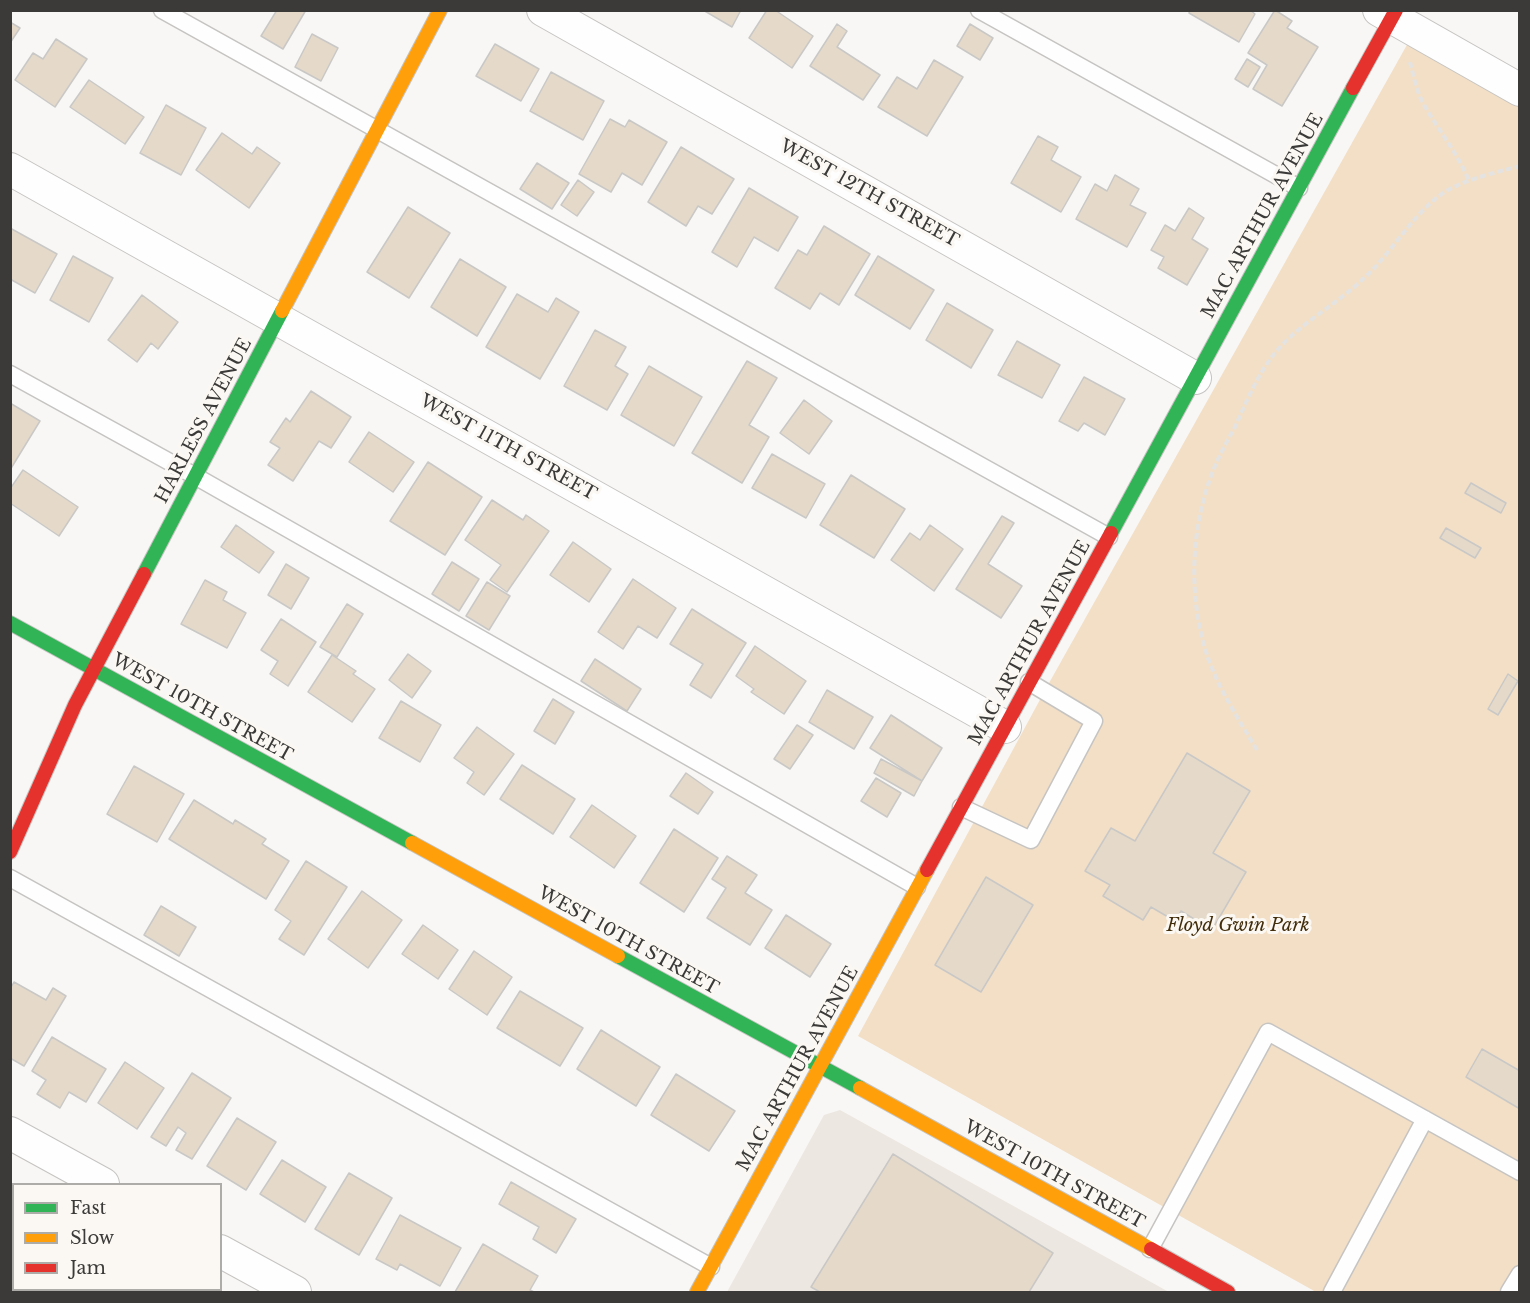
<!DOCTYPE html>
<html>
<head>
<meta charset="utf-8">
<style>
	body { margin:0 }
	#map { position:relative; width:1530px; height:1303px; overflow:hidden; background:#f9f7f5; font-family:"Libre Baskerville",serif }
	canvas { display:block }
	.frame { position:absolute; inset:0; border:12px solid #3b3a38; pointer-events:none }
	.legend { position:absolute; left:12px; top:1183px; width:210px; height:108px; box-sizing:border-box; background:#fbf8f3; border:2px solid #aeaca8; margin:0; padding:8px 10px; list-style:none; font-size:18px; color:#3b3a38 }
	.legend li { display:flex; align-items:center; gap:12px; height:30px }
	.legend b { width:30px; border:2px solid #aeaca8 }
</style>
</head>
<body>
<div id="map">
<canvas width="1530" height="1303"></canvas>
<div class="frame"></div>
<ul class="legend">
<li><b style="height:8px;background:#30b455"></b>Fast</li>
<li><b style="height:8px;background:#ff9f0a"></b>Slow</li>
<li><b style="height:8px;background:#e5322d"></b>Jam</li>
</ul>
</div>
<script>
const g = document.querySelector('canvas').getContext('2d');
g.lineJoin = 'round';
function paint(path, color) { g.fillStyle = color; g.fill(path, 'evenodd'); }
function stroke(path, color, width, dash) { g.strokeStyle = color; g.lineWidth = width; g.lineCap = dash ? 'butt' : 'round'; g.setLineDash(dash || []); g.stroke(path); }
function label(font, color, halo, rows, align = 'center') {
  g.font = font + ' "Libre Baskerville",serif'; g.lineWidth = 6; g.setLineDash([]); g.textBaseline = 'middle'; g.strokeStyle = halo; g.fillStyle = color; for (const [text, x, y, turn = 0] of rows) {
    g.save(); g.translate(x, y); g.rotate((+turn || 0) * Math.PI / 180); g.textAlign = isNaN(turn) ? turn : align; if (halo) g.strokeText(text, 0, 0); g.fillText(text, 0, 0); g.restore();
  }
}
const built = new Path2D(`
	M840,1110L1169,1292H727L824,1115Z`);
const green = new Path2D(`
	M1408,43L1519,107V1292H1316L858,1036L1049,683Z`);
const building = new Path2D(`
	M277,10H306L283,49L261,36Z
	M703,10H741L732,27Z
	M767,10H775L813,36L792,68L749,38Z
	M1190,10H1250L1255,14L1239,42L1189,13Z
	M1275,10L1292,21L1287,28L1318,47L1282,106L1253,89L1267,65L1248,53Z
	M10,22L20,28L10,43Z
	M837,24L847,31L837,47L880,75L863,100L810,66Z
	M970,24L993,38L980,60L957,46Z
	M312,34L338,48L321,81L295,67Z
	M56,39L87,59L55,107L15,80L33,53L43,59Z
	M495,44L539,69L521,101L476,76Z
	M1247,59L1260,67L1248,87L1235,79Z
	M934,60L963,77L927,136L878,107L897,77L917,89Z
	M551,72L604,101L583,140L530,111Z
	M89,80L144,117L125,144L70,107Z
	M166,105L206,128L181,175L140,153Z
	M610,119L625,127L629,120L667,142L642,185L622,173L611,192L579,174Z
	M222,133L252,154L257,147L280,163L249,208L196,170Z
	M1038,136L1058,147L1051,160L1081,177L1061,212L1011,183Z
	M681,147L734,179L712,214L698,206L686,226L648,202Z
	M537,163L569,183L552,209L520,189Z
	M1115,175L1139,189L1130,205L1146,213L1127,247L1076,219L1095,184L1107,191Z
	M578,180L594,192L577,216L561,205Z
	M749,188L798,217L778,251L754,237L737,267L712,252Z
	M408,207L450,233L409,298L367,272Z
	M1189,208L1204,218L1192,239L1208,249L1187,285L1158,268L1164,257L1151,250L1165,225L1175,231Z
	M824,226L870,254L839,305L820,293L810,309L775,288L798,250L807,255Z
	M10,228L57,254L35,293L10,279Z
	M73,256L113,278L89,322L50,300Z
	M878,256L934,290L910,329L855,295Z
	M460,259L506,287L477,336L431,307Z
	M517,294L548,312L556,298L579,312L540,379L486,347Z
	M142,295L178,322L158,349L151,343L137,362L108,340Z
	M947,303L993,330L971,368L926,340Z
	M595,330L626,347L615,366L628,374L607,410L564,386Z
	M1017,341L1060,365L1042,398L998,375Z
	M747,361L777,378L749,425L769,437L742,483L692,453Z
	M649,366L702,397L674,446L621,415Z
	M1084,377L1125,399L1105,435L1084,423L1078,431L1059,421Z
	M311,391L351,417L331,448L319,441L293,481L268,465L280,448L270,442L286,418L290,422Z
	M804,400L832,421L809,454L780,433Z
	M10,403L40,421L10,470Z
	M369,432L414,462L393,492L349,462Z
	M772,454L825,484L806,518L752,488Z
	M428,462L482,497L445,555L390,521Z
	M23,470L78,507L59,536L10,503V489Z
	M851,475L905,509L874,558L820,525Z
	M1471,483L1506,503L1501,513L1465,493Z
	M492,500L523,520L526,515L549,531L507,592L490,580L501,565L465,540Z
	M1002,516L1014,523L988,564L1022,586L1001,618L956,589Z
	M236,525L274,552L259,573L221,547Z
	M930,525L963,549L934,591L891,560L910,533L920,540Z
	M1446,528L1481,548L1475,558L1440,538Z
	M573,542L611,569L589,602L550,575Z
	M452,562L479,579L459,611L432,594Z
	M286,564L309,578L291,609L268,595Z
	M633,579L676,608L657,638L638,626L623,649L598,632Z
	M205,580L227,592L223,600L246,613L227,648L181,624Z
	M487,582L510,596L489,630L466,616Z
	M347,604L363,614L337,657L320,647Z
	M692,609L746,643L711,698L690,685L703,664L670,644Z
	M281,619L316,642L288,686L270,674L278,661L261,650Z
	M755,646L806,681L784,714L751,692L754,689L736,676Z
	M408,654L431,671L412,698L389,680Z
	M332,655L356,671L353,674L375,689L352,722L308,692Z
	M595,659L641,689L627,711L581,681Z
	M1508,674L1518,681L1498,715L1488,709Z
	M827,690L873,717L854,749L809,722Z
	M553,699L574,712L555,744L534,731Z
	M401,701L441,725L420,762L379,738Z
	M891,715L942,748L922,781L870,748Z
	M797,725L813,735L790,769L774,759Z
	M477,727L514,754L484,795L467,783L474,772L454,758Z
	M1187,753L1250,791L1213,853L1246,872L1212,930L1181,911L1175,921L1151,907L1143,920L1103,896L1110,885L1085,871L1111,828L1135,841Z
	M881,759L922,781L914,796L874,773Z
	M522,765L575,799L553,834L500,799Z
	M134,766L184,794L157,842L107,814Z
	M686,773L713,792L698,814L670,796Z
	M876,778L901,793L887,817L861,801Z
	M194,800L233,824L235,820L266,839L262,844L289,861L266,899L169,839Z
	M592,805L636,836L614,868L570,837Z
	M674,829L718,858L684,912L640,883Z
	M727,856L757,875L745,893L772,910L750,945L707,918L726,888L712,879Z
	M306,861L347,887L304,955L279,939L291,921L275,910Z
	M986,877L1033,905L981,992L935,965Z
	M362,891L402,920L368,968L328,939Z
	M161,906L196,927L179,956L144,935Z
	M786,915L831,944L810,977L765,948Z
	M423,925L458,950L438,979L402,954Z
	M474,951L512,977L487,1015L449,989Z
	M14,982L46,1000L53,988L66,996L24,1066L10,1058V989Z
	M520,991L583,1028L560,1066L497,1028Z
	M601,1030L660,1067L636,1106L577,1069Z
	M52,1037L106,1069L86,1102L69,1092L60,1108L37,1094L46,1080L32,1071Z
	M1482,1049L1520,1071V1109L1466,1077Z
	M125,1062L164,1088L137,1129L98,1103Z
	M192,1073L231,1098L192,1159L176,1150L186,1133L178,1127L166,1146L151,1137Z
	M676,1074L735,1111L709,1151L651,1115Z
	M237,1118L276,1142L246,1190L207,1166Z
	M893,1154L1053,1253L1029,1292H820L811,1287Z
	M282,1160L326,1187L305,1222L260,1194Z
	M349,1173L392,1198L359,1255L315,1229Z
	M511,1182L576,1219L556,1253L533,1239L539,1227L499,1204Z
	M400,1215L461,1248L440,1286L400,1264L397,1270L376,1259Z
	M12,1216L14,1256L10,1262V1219Z
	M483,1244L538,1276L530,1290L534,1292H455Z
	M14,1285V1290L28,1291L27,1292H10Z
	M61,1290H85L83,1292H66Z
	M108,1290H143L148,1292H106Z`);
const path = new Path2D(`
	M1410,62C1413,74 1416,88 1421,99C1436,128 1457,151 1469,181
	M1257,750C1239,720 1220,691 1208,658C1188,599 1190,529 1213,471C1219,456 1227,441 1235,427C1248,398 1260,368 1282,345C1306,320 1338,303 1363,279C1391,254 1409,219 1439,196C1458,181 1497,172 1520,166`);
const lane = new Path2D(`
	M162,10L1109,537
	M979,10L1299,188
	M10,374L195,476L917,887
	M961,807L1031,840L1094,721L1029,682
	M10,878L711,1267
	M1150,1249L1268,1032L1520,1172
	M1332,1292L1425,1119
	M1509,1292L1520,1274`);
const street = new Path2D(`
	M543,10L1195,378
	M1379,10L1520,90
	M10,169L1005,727
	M10,1133L103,1184
	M220,1251L295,1292`);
const fast = new Path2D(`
	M1111,533L1353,88
	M144,574L282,311
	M10,623L412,843
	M618,956L860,1088`);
const slow = new Path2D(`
	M282,311L440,10
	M412,843L618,956
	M860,1088L1151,1249
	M697,1292L927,870`);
const jam = new Path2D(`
	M1353,88L1396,10
	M10,852L75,705L144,574
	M927,870L1111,533
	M1151,1249L1228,1292`);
const streetNames = [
	["WEST 12TH STREET",869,194,29],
	["MAC ARTHUR AVENUE",1263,216,-61],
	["HARLESS AVENUE",204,421,-62],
	["WEST 11TH STREET",508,448,29],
	["MAC ARTHUR AVENUE",1030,643,-61],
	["WEST 10TH STREET",202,708,29],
	["WEST 10TH STREET",628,941,29],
	["MAC ARTHUR AVENUE",798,1069,-61],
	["WEST 10TH STREET",1054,1175,29]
];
const parkNames = [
	["Floyd Gwin Park",1238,926]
];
paint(built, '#ece7e0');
paint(green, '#f2dfc6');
paint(building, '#e5daca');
stroke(building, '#c9c8c6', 1.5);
stroke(lane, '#c6c4c2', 19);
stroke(street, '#c6c4c2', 34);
stroke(fast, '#c6c4c2', 16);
stroke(slow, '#c6c4c2', 16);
stroke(jam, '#c6c4c2', 16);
stroke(path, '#e4e3e2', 4, [6, 3]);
stroke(lane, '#fefefe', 16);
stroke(street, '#fefefe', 32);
stroke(fast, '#30b455', 14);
stroke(slow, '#ff9f0a', 14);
stroke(jam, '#e5322d', 14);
label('18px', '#3b3a38', '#fbf8f3', streetNames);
label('italic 18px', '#422d0b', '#fbf8f3', parkNames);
</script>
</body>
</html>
